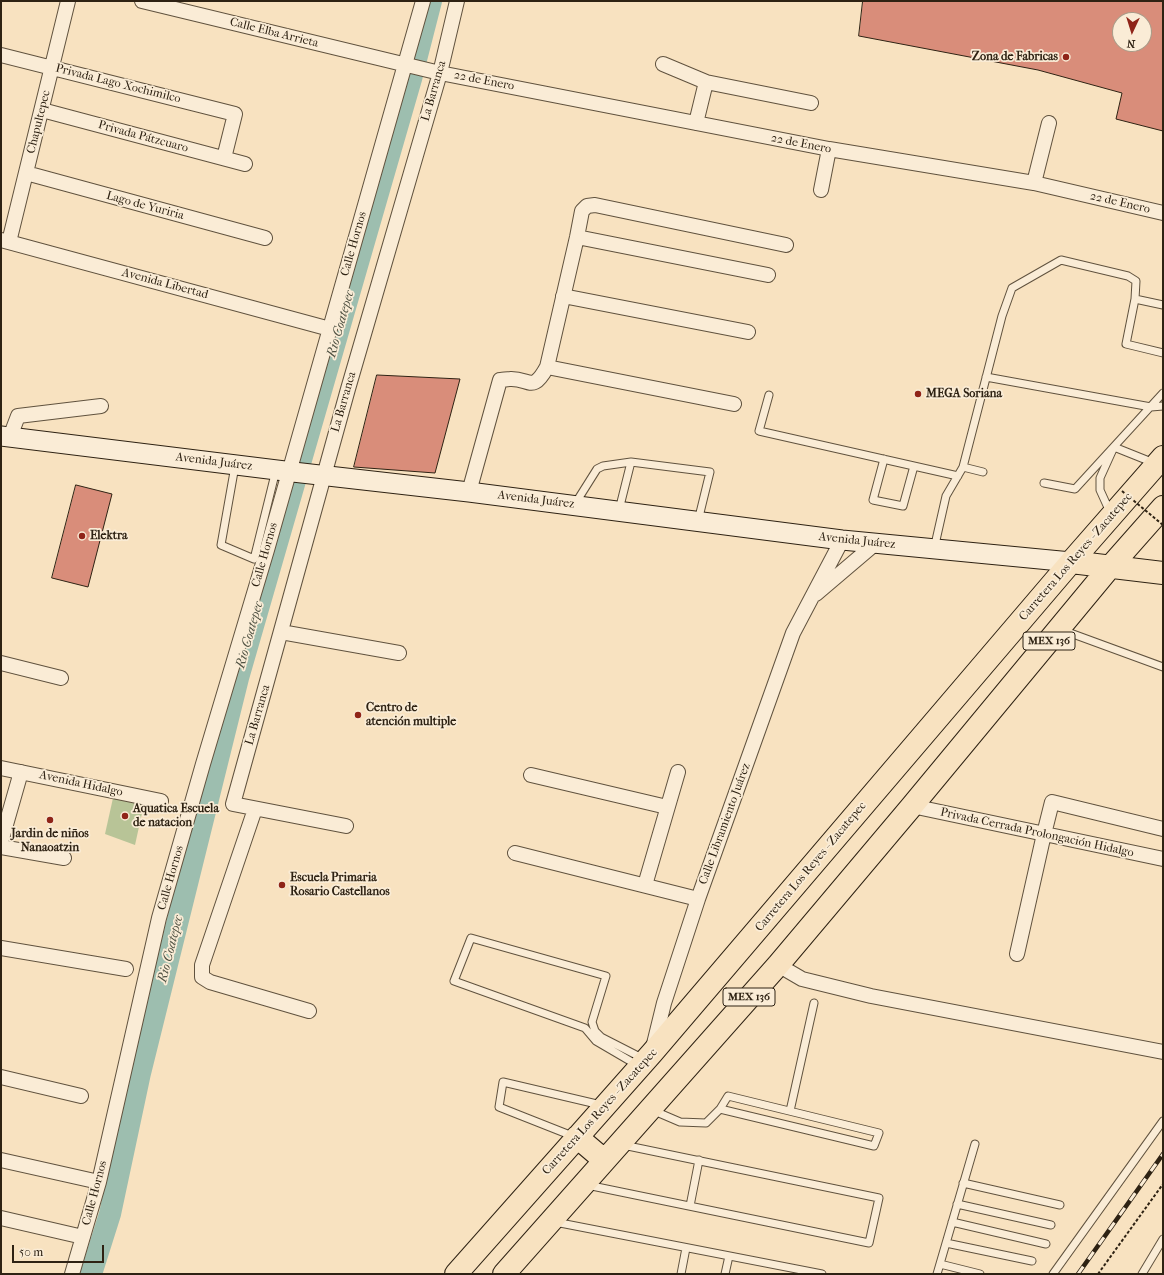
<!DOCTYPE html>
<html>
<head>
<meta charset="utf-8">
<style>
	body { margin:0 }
	#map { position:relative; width:1164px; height:1275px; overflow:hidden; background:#f8e2c0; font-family:"IM FELL French Canon",serif }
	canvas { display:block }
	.frame { position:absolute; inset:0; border:2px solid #2e2213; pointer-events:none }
	.north { position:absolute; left:1112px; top:12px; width:40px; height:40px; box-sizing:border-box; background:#faecd6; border:1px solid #a89b88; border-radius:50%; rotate:184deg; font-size:11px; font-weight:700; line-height:16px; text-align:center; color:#2e2213 }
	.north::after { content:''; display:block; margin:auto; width:14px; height:18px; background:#8f2418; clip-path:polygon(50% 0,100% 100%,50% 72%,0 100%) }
	.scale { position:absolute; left:12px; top:1245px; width:92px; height:18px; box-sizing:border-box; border:2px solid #2e2213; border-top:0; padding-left:5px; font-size:12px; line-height:14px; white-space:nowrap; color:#2e2213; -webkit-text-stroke:3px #faecd6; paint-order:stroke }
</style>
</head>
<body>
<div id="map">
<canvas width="1164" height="1275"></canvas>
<div class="frame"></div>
<div class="north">N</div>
<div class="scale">50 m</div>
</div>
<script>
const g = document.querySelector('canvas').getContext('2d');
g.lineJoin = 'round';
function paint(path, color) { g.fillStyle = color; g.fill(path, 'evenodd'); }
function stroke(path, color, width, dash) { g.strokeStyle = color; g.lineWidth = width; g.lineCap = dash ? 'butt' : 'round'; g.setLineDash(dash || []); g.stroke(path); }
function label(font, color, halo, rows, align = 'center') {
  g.font = font + ' "IM FELL French Canon",serif'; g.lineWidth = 3.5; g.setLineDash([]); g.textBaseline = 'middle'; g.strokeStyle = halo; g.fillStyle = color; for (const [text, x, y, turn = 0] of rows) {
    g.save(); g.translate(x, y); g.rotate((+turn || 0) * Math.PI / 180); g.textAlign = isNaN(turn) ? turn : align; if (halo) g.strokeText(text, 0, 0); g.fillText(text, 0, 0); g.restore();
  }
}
const green = new Path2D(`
	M113,798L144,804L135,845L105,834Z`);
const river = new Path2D(`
	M91,1274L110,1214L140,1073L238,678L411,79L431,1`);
const building = new Path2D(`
	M863,1H1163V131L1116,119L1122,93L1038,70L859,36ZM1120,20H1144V44H1120Z
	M377,375L460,379L435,473L354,467Z
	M76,485L112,494L88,587L52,578Z`);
const path = new Path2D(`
	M1098,1274L1163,1184`);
const lane = new Path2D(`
	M1135,299L1163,305
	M986,377L1151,407L1163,406
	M769,395L759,431L958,476
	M884,459L873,500L903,506L914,466
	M235,466L221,545L254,559L276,470
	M963,467L983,472
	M1044,483L1075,489L1163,393
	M575,504L597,469L603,466L631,462
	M619,510L631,462L710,472L698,521
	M1110,512L1100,490V478L1114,447L1154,463
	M934,549L946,496L963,467L1002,316L1012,288L1061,260L1128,276L1136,281L1135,299L1126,344L1163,353
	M1062,630L1163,667
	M637,1065L596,1041L585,1028L454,981L471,938L606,976L592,1022L595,1031L601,1037L644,1059
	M728,1096L879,1133L874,1146L720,1109Z
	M652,1110L680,1122L706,1123L720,1109
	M790,1111L814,1003
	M575,1137L499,1107L503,1082L601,1105
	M963,1183L1060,1205
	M587,1185L869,1243L879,1198L623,1145
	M957,1204L1051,1225
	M690,1206L699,1160
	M555,1222L822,1274
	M952,1222L1046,1244
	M946,1243L1032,1261
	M940,1264L980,1274
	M681,1274L686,1248
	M725,1274L729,1256
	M937,1274L975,1144
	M1053,1274L1163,1121
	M1142,1274L1163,1239`);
const street = new Path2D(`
	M142,1L440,73L829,149L1034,183L1163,213
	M1,55L235,114L224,158
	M663,64L706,82
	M42,110L245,164
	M696,123L706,82L811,103
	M26,173L265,238
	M1034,183L1049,123
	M821,190L829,149
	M577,237L768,275
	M1,240L330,329
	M9,242L68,1
	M563,296L748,332
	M547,367L734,404
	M10,437L18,416L101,406
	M469,492L500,380C503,380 507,379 510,379C530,378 532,394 547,367L577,237L582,211L587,206L595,205L786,245
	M816,594L876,543
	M281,632L399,653
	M1,663L61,678
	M1,768L161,801
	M531,775L667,807
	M912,806L1163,859
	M255,809L202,965V977L210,982L309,1011
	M346,826L233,804L348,389L440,73L457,1
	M1,842L21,772
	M1,847L64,858
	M515,853L698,899
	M645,885L678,772
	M1,948L126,969
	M1017,954L1044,834L1052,802L1163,829
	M778,965L802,979L871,996L1163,1052
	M653,1048L664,1003L698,899L793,633L842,540
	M1,1077L81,1096
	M1,1160L99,1182
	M1,1218L83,1237
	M72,1274L99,1182L159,918L203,764L267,550L423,1`);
const secondary = new Path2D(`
	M1,436L293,472L469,492L842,540L1071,562`);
const primary = new Path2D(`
	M1071,562L1163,573
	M577,1137L604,1160
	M456,1274L652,1053L1071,562L1163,457
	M504,1274L778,965L912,806L1110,567L1163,507`);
const rail = new Path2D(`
	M1078,1274L1163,1154`);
const pathBridge = new Path2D(`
	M1122,491L1163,525`);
const markers = [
	[1066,57,4,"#8f2418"],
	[918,394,4,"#8f2418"],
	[82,536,4,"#8f2418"],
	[358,715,4,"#8f2418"],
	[125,816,4,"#8f2418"],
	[50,820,4,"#8f2418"],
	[282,885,4,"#8f2418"]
];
const shields = [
	[1049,641,52],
	[749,997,52]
];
const shieldNames = [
	["MEX 136",1049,641],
	["MEX 136",749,997]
];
const streetNames = [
	["Calle Elba Arrieta",274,33,14],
	["22 de Enero",484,81,11],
	["Privada Lago Xochimilco",118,84,14],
	["La Barranca",434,91,-74],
	["Chapultepec",39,122,-76],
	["Privada Pátzcuaro",143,137,15],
	["22 de Enero",801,144,11],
	["22 de Enero",1120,203,13],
	["Lago de Yuriria",145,206,15],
	["Calle Hornos",354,244,-74],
	["Avenida Libertad",165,284,15],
	["La Barranca",344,402,-74],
	["Avenida Juárez",214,462,7],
	["Avenida Juárez",536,500,7],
	["Avenida Juárez",857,541,6],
	["Calle Hornos",265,555,-74],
	["Carretera Los Reyes - Zacatepec",1076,557,-49],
	["La Barranca",258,715,-74],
	["Avenida Hidalgo",81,784,12],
	["Calle Libramiento Juárez",725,824,-70],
	["Privada Cerrada Prolongación Hidalgo",1037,833,12],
	["Carretera Los Reyes - Zacatepec",811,867,-50],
	["Calle Hornos",171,878,-74],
	["Carretera Los Reyes - Zacatepec",600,1112,-48],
	["Calle Hornos",95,1193,-75]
];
const poiNames = [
	["Zona de Fabricas",1058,57,"right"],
	["MEGA Soriana",926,394],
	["Elektra",90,536],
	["Centro de",366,708],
	["atención multiple",366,722],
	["Aquatica Escuela",133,809],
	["de natacion",133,823],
	["Jardin de niños",50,834,"center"],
	["Nanaoatzin",50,848,"center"],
	["Escuela Primaria",290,878],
	["Rosario Castellanos",290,892]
];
const waterNames = [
	["Rio Coatepec",341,324,-74],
	["Rio Coatepec",250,635,-74],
	["Rio Coatepec",171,949,-76]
];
paint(green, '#b8c497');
stroke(river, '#9dbeaf', 22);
paint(building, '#d98d7a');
stroke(building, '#2e2213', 1);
stroke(lane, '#60523e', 9);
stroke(street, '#60523e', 16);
stroke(secondary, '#2e2213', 21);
stroke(primary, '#2e2213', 24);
stroke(path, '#2e2213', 2, [3, 2]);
stroke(lane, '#faecd6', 7);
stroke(street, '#faecd6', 14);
stroke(secondary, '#faecd6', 19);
stroke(primary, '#f8e2c0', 22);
stroke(rail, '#2e2213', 4.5);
stroke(rail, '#faecd6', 3, [9]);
stroke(pathBridge, '#2e2213', 2, [3, 2]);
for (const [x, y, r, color] of markers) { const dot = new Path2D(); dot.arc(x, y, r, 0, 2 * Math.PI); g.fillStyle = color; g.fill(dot); stroke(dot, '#faecd6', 1.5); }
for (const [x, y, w] of shields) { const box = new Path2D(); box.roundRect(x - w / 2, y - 9, w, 18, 3); g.fillStyle = '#faecd6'; g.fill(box); stroke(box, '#2e2213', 1); }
label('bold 11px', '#2e2213', null, shieldNames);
label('12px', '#2e2213', '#faecd6', streetNames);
label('bold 12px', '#2e2213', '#faecd6', poiNames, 'left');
label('italic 13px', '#4f5142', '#faecd6', waterNames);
</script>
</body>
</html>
